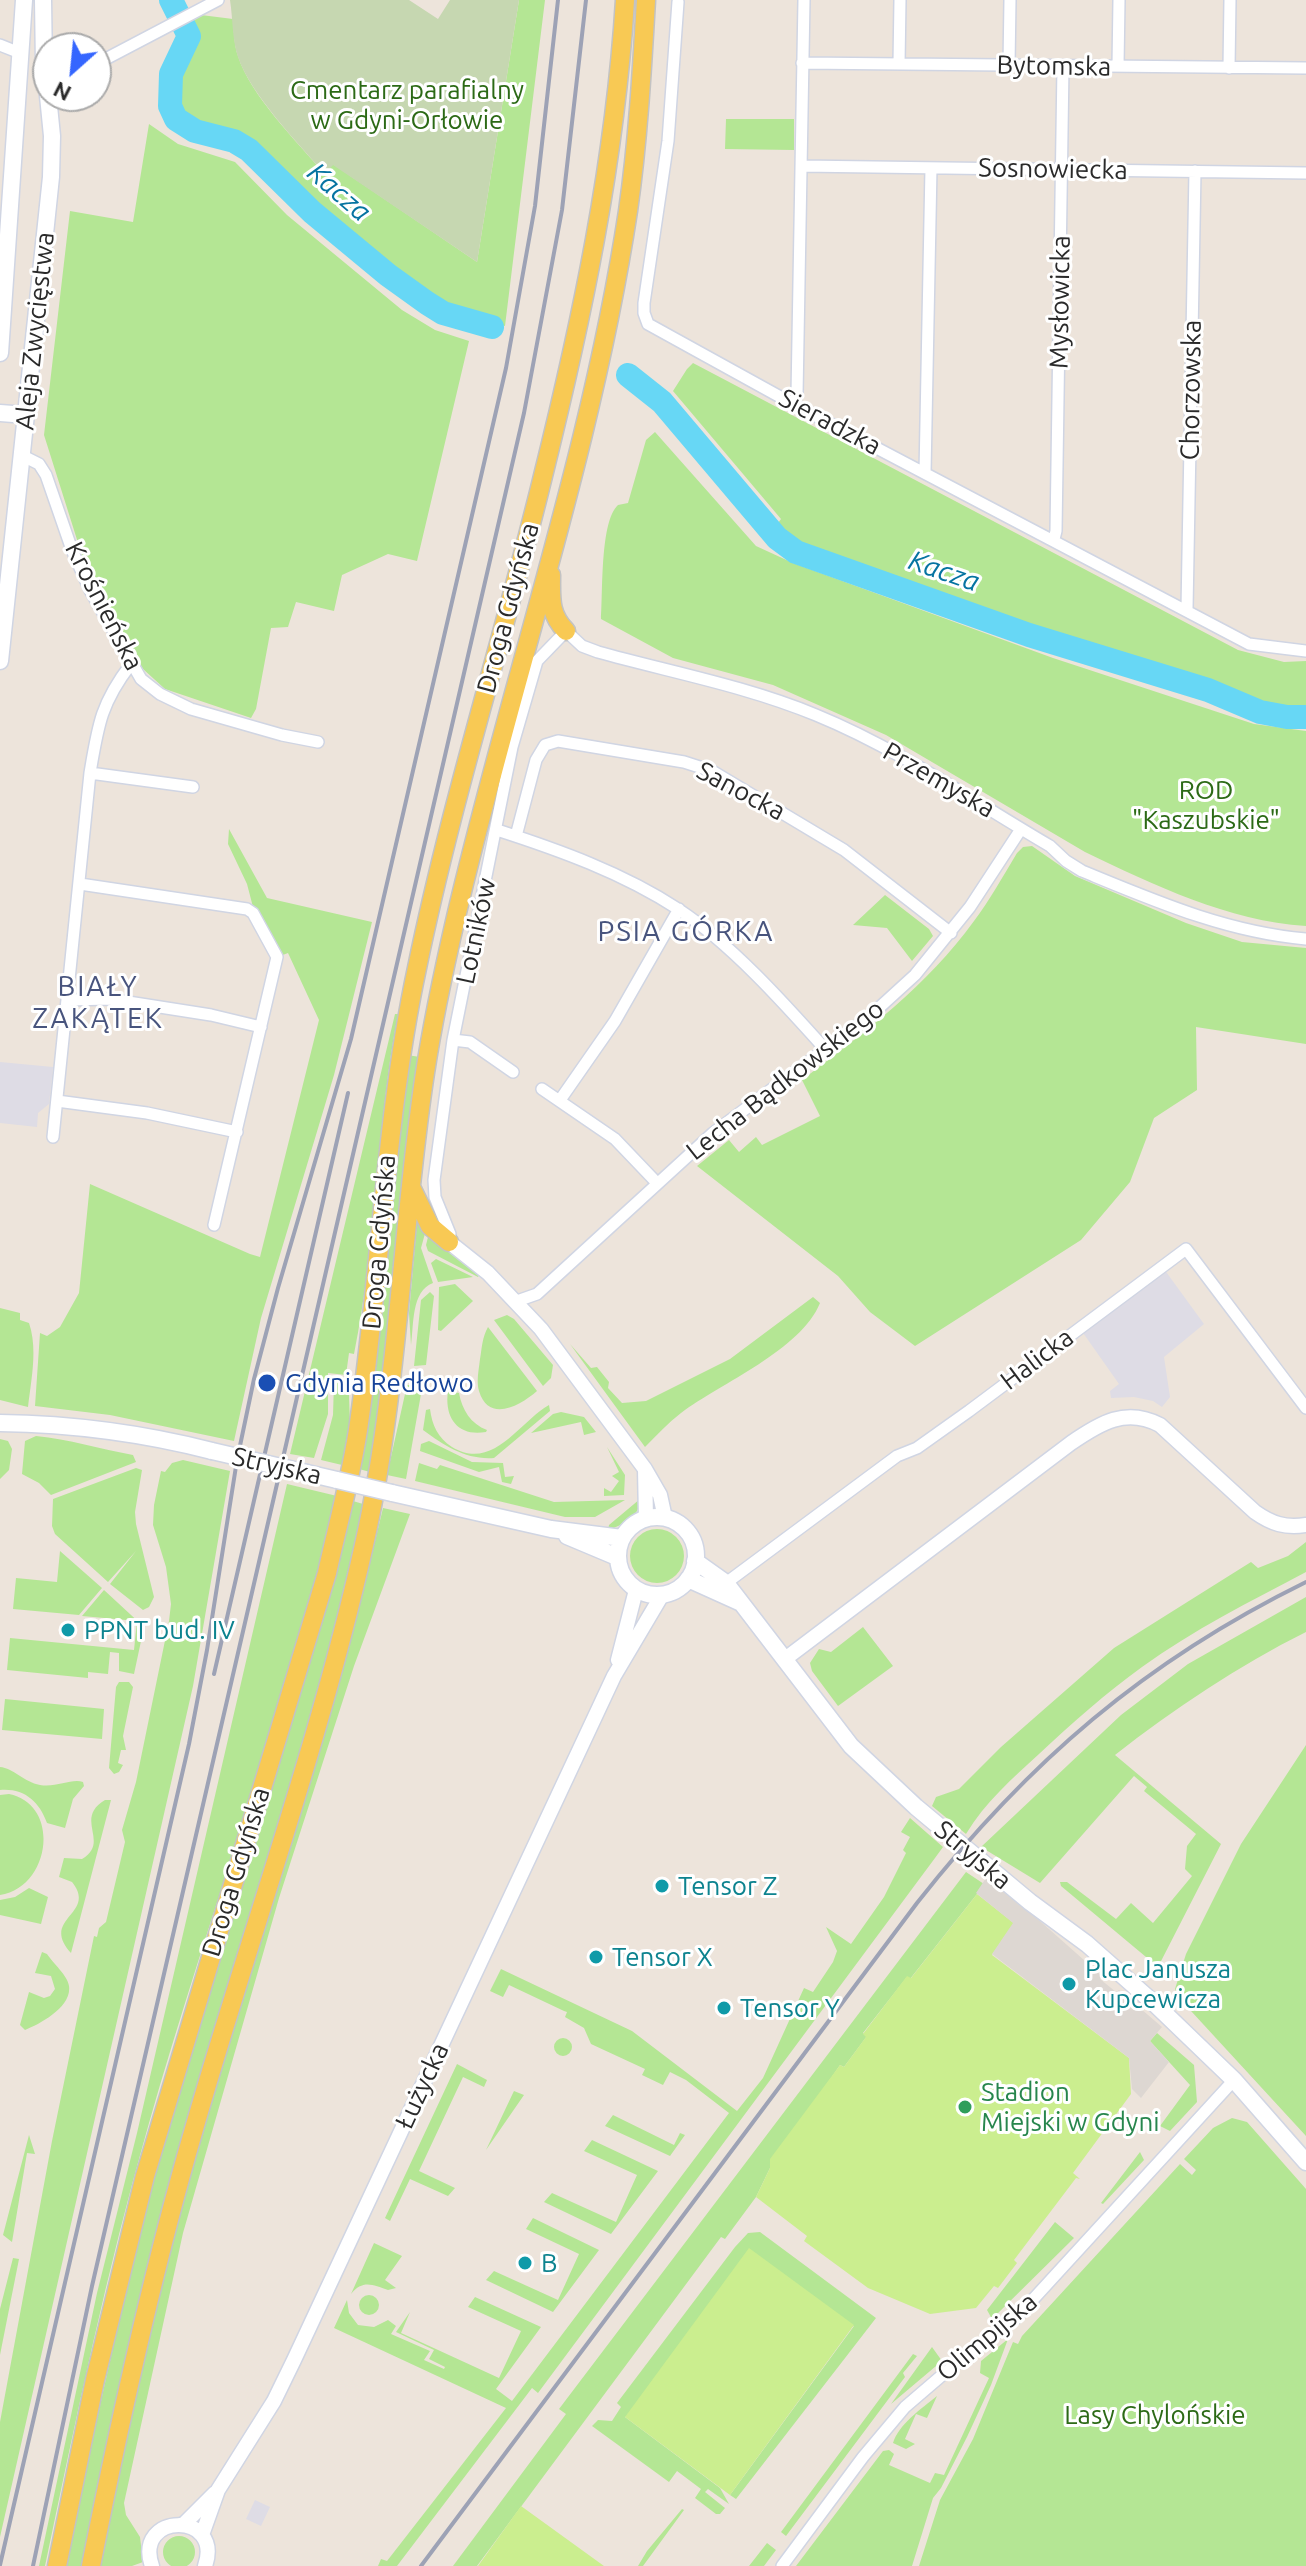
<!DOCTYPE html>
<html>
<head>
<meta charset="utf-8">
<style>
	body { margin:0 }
	#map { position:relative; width:1306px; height:2566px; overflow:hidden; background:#ede4db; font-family:Ubuntu,sans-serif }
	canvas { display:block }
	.north { position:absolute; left:32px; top:32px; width:80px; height:80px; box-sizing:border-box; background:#fff; border:2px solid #aaa; border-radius:50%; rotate:207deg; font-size:22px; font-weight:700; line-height:32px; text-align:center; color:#2a2a2a }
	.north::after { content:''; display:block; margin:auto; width:28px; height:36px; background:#3566ff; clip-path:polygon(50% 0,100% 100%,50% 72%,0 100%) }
</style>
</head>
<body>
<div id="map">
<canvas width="1306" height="2566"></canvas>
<div class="north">N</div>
</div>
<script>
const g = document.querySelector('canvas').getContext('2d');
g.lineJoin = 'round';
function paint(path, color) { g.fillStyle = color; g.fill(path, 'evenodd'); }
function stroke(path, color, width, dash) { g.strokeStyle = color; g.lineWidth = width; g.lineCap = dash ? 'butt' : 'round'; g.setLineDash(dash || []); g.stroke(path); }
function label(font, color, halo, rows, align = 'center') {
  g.font = font + ' Ubuntu,sans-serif'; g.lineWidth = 6; g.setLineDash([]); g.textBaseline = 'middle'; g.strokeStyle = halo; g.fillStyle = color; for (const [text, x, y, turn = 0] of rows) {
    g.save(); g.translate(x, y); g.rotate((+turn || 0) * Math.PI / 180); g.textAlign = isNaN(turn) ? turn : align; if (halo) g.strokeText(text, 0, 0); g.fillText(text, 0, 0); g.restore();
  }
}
const industrial = new Path2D(`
	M0,1062L53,1067L49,1104L38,1113L37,1127L0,1123Z
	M1164,1269L1204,1324L1164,1357L1170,1397L1162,1407L1153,1401L1134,1397L1111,1398L1110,1391L1119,1384L1081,1330Z
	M255,2500L270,2507L261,2526L246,2519Z`);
const green = new Path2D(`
	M519,0H545L505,326L439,309L314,206L252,147L239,138L179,118C168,99 171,75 183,57C187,50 195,44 193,35C193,30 190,27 188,23L201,15L233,19C234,31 234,45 238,56C250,95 298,143 324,173L333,164L477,262Z
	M726,119H794V150L725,149Z
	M149,124L178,144L235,162L287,215L402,310L435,330L469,341L417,561L388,554L342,575L334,611L296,602L288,627L271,628L256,709L251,718L165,689L143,669L103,603L85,565L44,435L70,211L133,222Z
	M693,363L1238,650L1284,662L1306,661V708L1280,707L1061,641L942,595L834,560L788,540L775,527L781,519L673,391L687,369Z
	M655,432L756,546L793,563L1053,658L1254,724L1306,731V926C1228,921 1154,885 1085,852L886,735L773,685L673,658L601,619C603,593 600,521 618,505L628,503L646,440Z
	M229,829L267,898L372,922L334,1075L261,1318L234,1441L110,1415L35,1406L40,1333L47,1336L60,1327L79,1293L90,1184L250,1254L260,1257L319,1020L288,953L280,956L253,907L247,884L228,844Z
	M1032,846L1075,876L1186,923L1242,942L1306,948V1044L1196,1027L1197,1090L1154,1118L1130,1182L1081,1240L915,1346L870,1312L838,1276L697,1166L729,1140L739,1152L756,1137L762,1145L820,1116L802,1080C865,1032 927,986 974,921C990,900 1003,876 1017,853L1023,847Z
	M885,895L929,929L933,936L912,961L887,928L853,925Z
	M395,1014H398C376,1126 377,1242 354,1354L349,1353L346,1375L328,1373V1414L314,1458L290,1454Z
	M407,1055L420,1057L385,1376L370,1472L359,1469Z
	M417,1224H421L426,1230L421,1248L433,1283C411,1291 414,1325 411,1345L409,1313Z
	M429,1233L480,1274L478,1277L428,1251L426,1245Z
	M436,1259L473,1277L438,1282L431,1263Z
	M455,1284L473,1301L441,1331L438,1330L439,1287Z
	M430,1292L434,1296L426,1365L414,1366L421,1300Z
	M813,1297L820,1303C801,1350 721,1383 681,1413C668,1423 657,1435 645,1447L570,1344L591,1368L597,1367L609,1382L608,1388L622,1403L646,1401L730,1359Z
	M0,1308L20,1313V1320L29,1323C38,1349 31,1380 28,1407L0,1400Z
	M507,1315L514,1319L553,1365L551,1378L543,1386L494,1320Z
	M488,1327L537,1391C521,1405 489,1424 479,1391C476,1381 479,1369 480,1359C482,1347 482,1338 488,1327Z
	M413,1373L423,1374L424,1377L406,1479L387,1475L407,1385H411Z
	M334,1382L344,1383V1393L349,1395L350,1425L342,1465L321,1460L333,1415Z
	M448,1391L459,1393C462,1410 471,1424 487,1430L486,1432C458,1437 444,1418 448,1391Z
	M549,1405L550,1411L494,1458C466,1460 445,1446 423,1430L426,1410L430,1409C432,1425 438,1438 452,1447C493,1472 519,1422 549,1405Z
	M561,1412L584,1417L596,1432L584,1435L581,1422L531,1433L553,1414Z
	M36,1436C69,1439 100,1449 133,1455L136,1462L51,1495L39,1483L22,1474L25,1441Z
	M0,1439L8,1441L12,1449L9,1470L0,1479Z
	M429,1441L472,1462L503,1463L505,1477L514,1476L511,1484L502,1482L499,1467L479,1472L420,1451L421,1444Z
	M607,1447L625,1475L624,1495L604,1496V1488L611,1492L619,1481L612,1476L619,1472Z
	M183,1460L230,1471L193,1686L0,2537V2422L52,2141L94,1936L97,1937L99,1928L106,1922L125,1842L122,1830L136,1782L169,1621L171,1604L166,1567L153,1525L154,1505L161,1471L165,1472L172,1463Z
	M419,1463L437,1469L440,1465L554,1502L625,1500L595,1517H565L415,1481Z
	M136,1468L142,1470L135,1512L136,1524L154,1597L149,1607L143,1610L110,1584L136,1551L108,1582L55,1534L52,1526L53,1499Z
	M287,1484L337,1496C286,1708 209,1914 149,2123C107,2269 76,2418 45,2566H39L97,2293L137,2133Z
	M640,1499C640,1517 623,1525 608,1530L609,1525Z
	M353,1501L363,1504C317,1723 241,1934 179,2148C139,2286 109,2426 81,2566H66C99,2405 134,2246 179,2088C236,1892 305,1700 353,1501Z
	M383,1508L410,1514L354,1666L279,1898L183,2233L124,2503L126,2515L140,2537L143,2562L132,2566H99C125,2446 149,2325 182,2206C246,1973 328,1744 383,1508Z
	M630 1556a27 27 0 1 1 54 0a27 27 0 1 1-54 0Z
	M1306,1542V1572C1251,1601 1193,1630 1142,1667C1106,1693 1072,1723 1039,1754C1012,1779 985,1802 966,1834L932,1806L936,1797L959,1789L1001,1747L1114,1648L1251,1562L1258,1568L1288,1556Z
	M60,1551L102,1588L79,1615L13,1609L16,1578L57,1582Z
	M104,1590L144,1627L134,1674L119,1671V1653L110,1652L108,1674L88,1672V1678L7,1670L10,1638L134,1650L137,1621L82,1616Z
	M1306,1597V1632C1238,1666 1175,1708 1115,1755L1221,1844L1158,1967L1061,1886L1060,1882H1067L1116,1919L1131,1903L1153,1923L1192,1876L1185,1869L1187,1846L1196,1834L1144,1791L1147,1787L1134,1776L1040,1883L981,1847L1121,1715L1188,1664Z
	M863,1627L893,1666L838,1706L812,1671L810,1663L819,1649L831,1652Z
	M119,1682H129L133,1687L123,1736L126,1750H121L118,1763L123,1765L119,1772L114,1774L109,1768L116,1687Z
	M5,1699L104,1709L102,1739L2,1730Z
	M1306,1745V2136L1180,1999L1175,1989L1186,1954L1241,1844Z
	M0,1767C13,1768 24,1782 40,1785C56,1788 72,1778 83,1782L84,1786L73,1799L65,1828L47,1823C39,1801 24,1788 0,1790Z
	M9,1794C62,1805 50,1888 0,1895V1795Z
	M105,1800H111L71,1953C39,1918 98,1914 72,1882L59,1877L64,1858L82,1859C111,1842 73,1819 105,1800Z
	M910,1818L943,1847L935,1858L538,2393L532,2388L397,2566H378L381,2559L387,2561L506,2408L334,2328L347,2300L349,2313L358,2325L374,2327L388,2320L396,2326L391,2334L430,2351L424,2360L444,2369L445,2367L429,2359L434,2350L396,2332L410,2312L401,2333L499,2378L521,2331L468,2307L475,2297L541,2327L496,2389L512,2401L729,2113L686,2080L670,2072L663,2085L642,2075L645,2069L591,2044L584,2028L565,2017L567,2012L564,2011L509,1985L503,1997L490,1991L501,1969L632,2031L737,2111L763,2078L804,1988L813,1992L833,1962L837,1951L826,1927L851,1944L884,1897L906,1853L903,1850L910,1837L901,1832Z
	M966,1872L984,1884L977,1894L910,1979L907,1977L863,2033L867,2036L844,2067L840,2065L770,2168L756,2197L725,2239L721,2237L477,2566H453L566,2414L559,2409Z
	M29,1888L48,1897L41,1924L0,1915V1900L15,1897Z
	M42,1952L47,1954C53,1963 68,1976 69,1986C72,2007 40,2024 25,2030L20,2025L29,1992L44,1998L50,1996L55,1989L51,1976L35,1973Z
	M1157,2033L1194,2065L1197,2102L1170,2131L1160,2126L1190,2085L1150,2041Z
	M554 2047a9 9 0 1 1 18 0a9 9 0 1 1-18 0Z
	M457,2064L487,2080L484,2087L463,2077L419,2171L455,2188L448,2196L410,2179L390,2221L385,2218Z
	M514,2091L524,2095L486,2150L513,2093Z
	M613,2115L674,2145L680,2133L685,2135L670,2156L605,2126Z
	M1232,2118L1247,2122L1306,2189V2566H919L940,2500L973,2439L1013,2342L1018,2344L1022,2336L1180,2164L1192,2175L1196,2170L1184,2159L1213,2128Z
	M29,2135L35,2154L27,2153L12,2242L3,2235Z
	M592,2140L658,2171L611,2234L544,2202L552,2193L616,2222L637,2175L584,2151Z
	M1140,2152L1144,2160L1103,2204L1101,2203Z
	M533,2218L599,2250L553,2312L486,2280L494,2271L558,2300L579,2254L526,2229Z
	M1055,2222L1074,2238L992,2319L987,2310Z
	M760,2232L876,2318L736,2499L730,2495L854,2326L625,2417L720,2488L729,2504L708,2489L705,2492L725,2508L720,2514H716L695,2498L701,2489L677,2471L669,2482L592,2426L598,2420L612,2421L621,2407L617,2403L735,2247L748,2233Z
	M374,2243L402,2256L385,2280L396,2288L388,2290C373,2285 363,2279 351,2294Z
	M13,2258L19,2259L0,2355V2309Z
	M359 2305a10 10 0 1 1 20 0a10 10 0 1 1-20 0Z
	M1008,2339L991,2385L967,2437L941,2488L933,2498L912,2566H796L883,2451L889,2450L894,2454L889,2465L930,2483L935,2473L944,2475L989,2378L980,2373L981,2361Z
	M932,2347L942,2361L891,2404Z
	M913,2354L917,2356L903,2373L905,2377L786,2536L781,2532Z
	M937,2396L927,2418L916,2414L905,2439L915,2444L906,2449L893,2443C899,2424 921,2409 937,2396Z
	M682,2509L684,2510L643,2566H638L647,2551Z
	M163 2552a16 16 0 1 1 32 0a16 16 0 1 1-32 0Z
	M767,2543L776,2550L764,2566H749Z`);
const cemetery = new Path2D(`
	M230,0H409L438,19L450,0H519L477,262L333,165L325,174C298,143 251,95 238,57C232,39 233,19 230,0Z`);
const pitch = new Path2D(`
	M977,1894L1014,1923L992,1955L1129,2058L1131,2094L1073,2173L1080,2179L1076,2178L1014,2260L1017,2263L998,2288L994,2286L976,2308L930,2314L868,2288L804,2241L807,2236L756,2197L770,2168V2159L840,2065L844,2067L866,2037L863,2034L907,1976L911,1978Z
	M749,2248L854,2325L730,2495L625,2417Z
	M521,2506L604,2566H478Z`);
const plaza = new Path2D(`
	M988,1875L1102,1976L1100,1979L1116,1992L1119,1990L1162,2027L1150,2041L1169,2062L1141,2098L1132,2089L1129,2058L992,1954L1013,1923L976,1893Z`);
const river = new Path2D(`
	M171,0L189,36L171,74L170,106L176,119L195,131L234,141L249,150L312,212L388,275L427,303L443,313L492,327
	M628,375L662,402L777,538L796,552L1029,635L1208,690L1260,712L1287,717H1306`);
const minor = new Path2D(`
	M678,2L668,141L644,303V313L648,324L793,404L1249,644L1306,651
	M0,45L20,53
	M802,63L1306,68
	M96,64L218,0
	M899,64L900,0
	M1009,65L1010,0
	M1118,66L1119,0
	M1229,68L1230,0
	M801,166L1306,173
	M793,404L797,395L804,0
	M21,455L39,464L46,475L72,550L90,590L141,679L160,694L191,709L282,735L318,742
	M925,473L931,168
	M1054,539L1056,531L1063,66
	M1187,609L1195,171
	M90,773L193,787
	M497,830C559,850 623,873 678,909C730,943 783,1002 825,1049
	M516,836L536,760L545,745L558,741L684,762L712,771L844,850L951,933
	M80,884L247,909L253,913L277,957L214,1225
	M69,1000L109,999L211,1015L261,1027
	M453,1040L470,1042L513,1072
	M542,1089L615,1139L657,1183
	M560,1100L615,1021L679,909
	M57,1101L147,1113L237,1132
	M53,1137L90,773C98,725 101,703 131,664
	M449,1242L450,1234L435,1197L434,1180L453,1040L512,747L537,661L566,631L582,646L598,652C670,672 746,686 816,715C899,749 973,801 1050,846L1066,861L1082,871C1155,901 1226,932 1306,939
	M517,1301L537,1294L713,1133L870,1016L915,975L970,907L1021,829
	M726,1583L897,1456L917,1448L969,1411L1186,1249L1306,1408
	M782,2566L863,2457L905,2407L947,2371L1016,2318L1234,2080`);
const tertiary = new Path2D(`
	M449,1242L488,1273L541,1329L645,1469L660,1495L665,1518
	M645,1469L646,1518
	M785,1659L1071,1443C1100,1423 1126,1407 1160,1425L1255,1512C1272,1524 1285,1528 1306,1525
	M618,1660L636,1590
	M184,2524L215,2493
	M202,2535L218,2490L274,2401L294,2360L614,1676L662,1595
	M152,2566C133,2512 224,2511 205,2566`);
const secondary = new Path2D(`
	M43,0L44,66L48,95
	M0,353L24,0
	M0,413L26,415
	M0,661L51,177L52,136L48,96
	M0,1423C71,1424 142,1433 212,1451
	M307,1473L337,1480
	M392,1493L551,1529L622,1538
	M618 1556a39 39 0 1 1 78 0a39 39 0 1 1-78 0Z
	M567,1536L617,1557
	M695,1561L726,1583L851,1746L916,1807L1030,1902L1087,1944L1156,2005L1234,2080L1306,2162
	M688,1579L739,1602`);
const primary = new Path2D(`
	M551,575C551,598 549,614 566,631
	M412,1189L430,1226L449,1242
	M57,2566L95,2380L145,2176L327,1573C338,1523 352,1474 359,1423C381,1271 385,1118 417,968C451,802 503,640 543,476C582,319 615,162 625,0
	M91,2566C120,2419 152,2273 194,2129C250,1934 320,1742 364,1545C399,1389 401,1230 425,1073C433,1020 444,969 456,917C511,681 592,450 628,211C638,141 642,70 646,0`);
const rail = new Path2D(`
	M214,1674L348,1093
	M0,2565L189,1744L207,1650L237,1460L254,1379L278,1288L351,1039L506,368L535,206L558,0
	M33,2566L92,2286L524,413L562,210L586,0
	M421,2566L917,1903C1028,1762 1145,1661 1306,1582`);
const secondaryBridge = new Path2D(`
	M212,1451L307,1473
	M337,1480L392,1493`);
const markers = [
	[267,1383,10,"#1a4fb4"],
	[68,1630,8,"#0f9aa8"],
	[662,1886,8,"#0f9aa8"],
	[596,1957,8,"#0f9aa8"],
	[1069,1984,8,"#0f9aa8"],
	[724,2008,8,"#0f9aa8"],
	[965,2107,8,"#2e9e5b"],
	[525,2263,8,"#0f9aa8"]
];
const streetNames = [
	["Bytomska",1054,66,1],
	["Sosnowiecka",1053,169,1],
	["Mysłowicka",1060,302,-89],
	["Aleja Zwycięstwa",35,331,-84],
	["Chorzowska",1191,390,-89],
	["Sieradzka",830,422,28],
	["Krośnieńska",104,606,63],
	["Droga Gdyńska",508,608,-75],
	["Przemyska",939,780,30],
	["Sanocka",741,791,28],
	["Lotników",476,931,-78],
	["Lecha Bądkowskiego",785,1080,-38],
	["Droga Gdyńska",379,1242,-85],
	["Halicka",1037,1359,-37],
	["Stryjska",277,1466,13],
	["Stryjska",973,1855,40],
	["Droga Gdyńska",236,1872,-73],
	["Łużycka",422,2086,-65],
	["Olimpijska",987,2337,-40]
];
const parkNames = [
	["Cmentarz parafialny",407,90],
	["w Gdyni-Orłowie",407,120],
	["ROD",1206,790],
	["\"Kaszubskie\"",1206,820],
	["Lasy Chylońskie",1155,2415]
];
const transitNames = [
	["Gdynia Redłowo",285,1383]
];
const cultureNames = [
	["PPNT bud. IV",84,1630],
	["Tensor Z",678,1886],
	["Tensor X",612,1957],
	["Plac Janusza",1085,1969],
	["Kupcewicza",1085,1999],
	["Tensor Y",740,2008],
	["B",541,2263]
];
const leisureNames = [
	["Stadion",981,2092],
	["Miejski w Gdyni",981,2122]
];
const waterNames = [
	["Kacza",339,192,41],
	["Kacza",944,571,19]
];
const neighbourhoodNames = [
	["PSIA GÓRKA",686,932],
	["BIAŁY",98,987],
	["ZAKĄTEK",98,1019]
];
paint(industrial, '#dedce5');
paint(green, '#b4e694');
paint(cemetery, '#c6d7b1');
paint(pitch, '#cbee8f');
paint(plaza, '#ddd7d2');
stroke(river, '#67d7f5', 24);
stroke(minor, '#d0d5e3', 14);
stroke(tertiary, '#d0d5e3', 17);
stroke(secondary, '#d0d5e3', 19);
stroke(primary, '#c3c3c3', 21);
stroke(minor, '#fff', 11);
stroke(tertiary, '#fff', 14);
stroke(secondary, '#fff', 16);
stroke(primary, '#f8c954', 18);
stroke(rail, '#9da2b5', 4);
stroke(secondaryBridge, '#d0d5e3', 19, []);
stroke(secondaryBridge, '#fff', 16);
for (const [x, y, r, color] of markers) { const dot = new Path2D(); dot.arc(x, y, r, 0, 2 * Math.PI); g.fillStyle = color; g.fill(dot); stroke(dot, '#fff', 3); }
label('26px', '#2a2a2a', '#fff', streetNames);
label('26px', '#2c6a16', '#fff', parkNames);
label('26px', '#164399', '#fff', transitNames, 'left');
label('26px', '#0d838f', '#fff', cultureNames, 'left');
label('26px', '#27864d', '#fff', leisureNames, 'left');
label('italic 28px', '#0674a1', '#fff', waterNames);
g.letterSpacing = '2px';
label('28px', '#48547d', '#fff', neighbourhoodNames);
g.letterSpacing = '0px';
</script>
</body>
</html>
